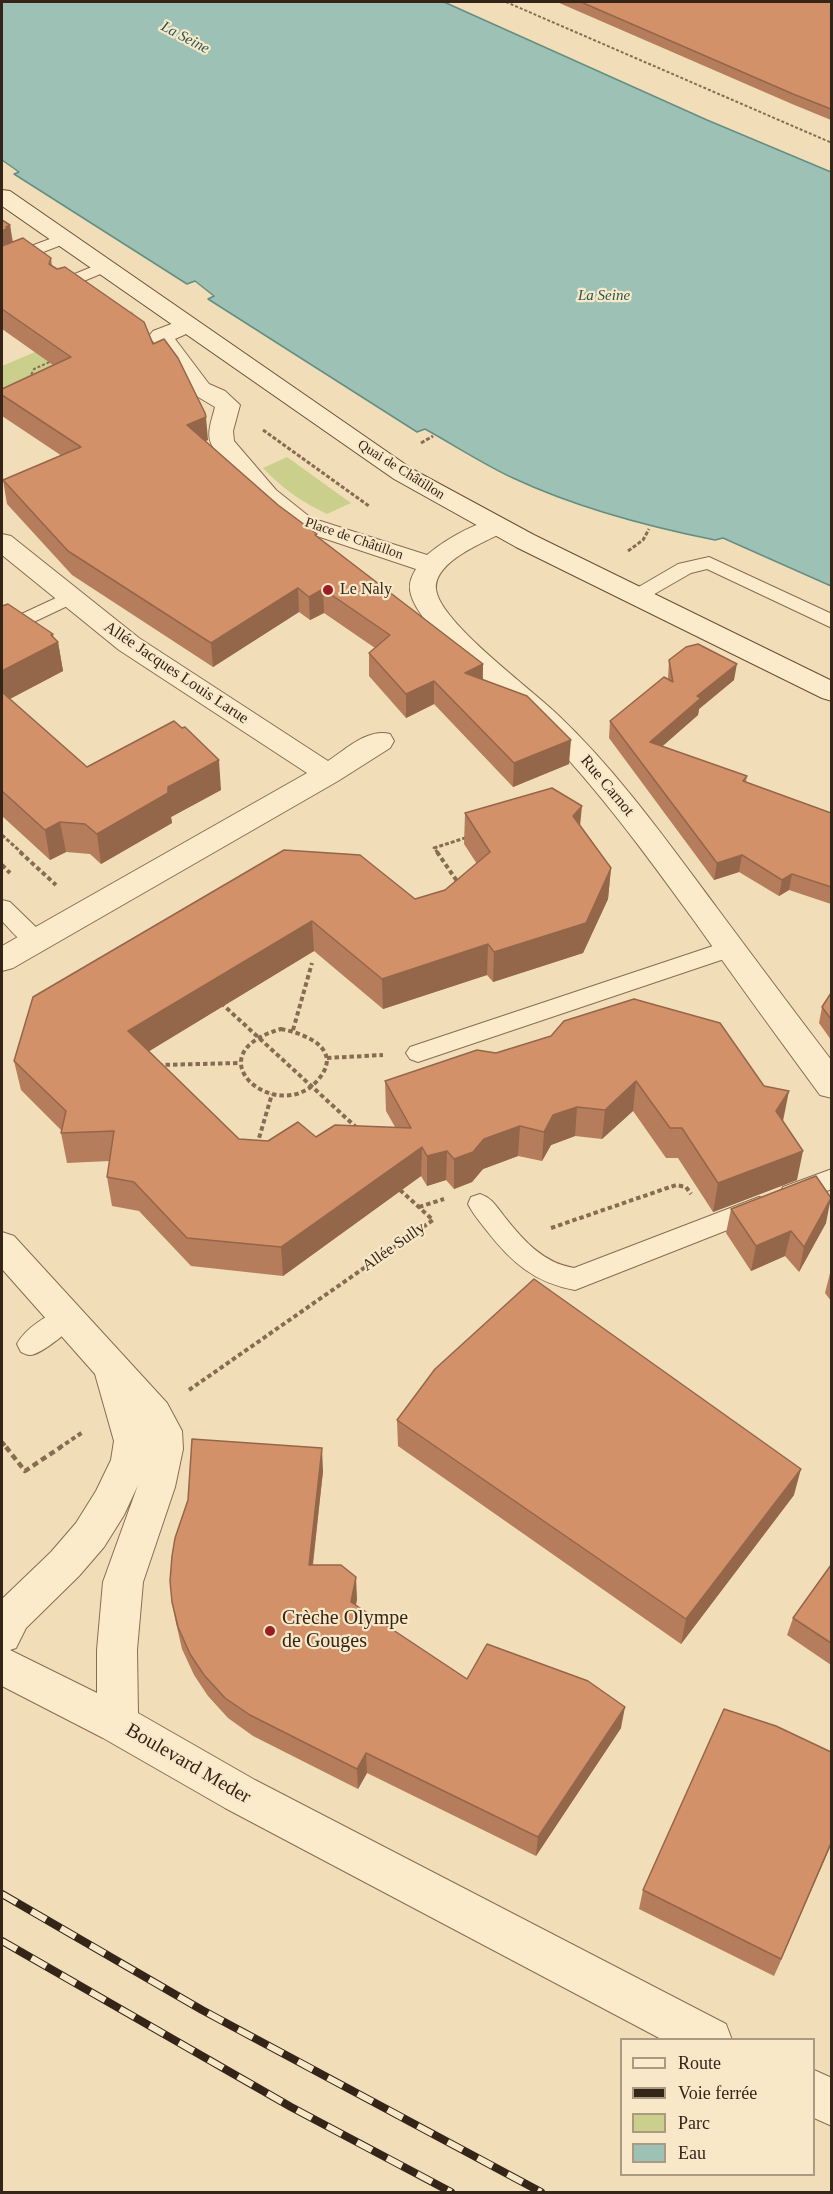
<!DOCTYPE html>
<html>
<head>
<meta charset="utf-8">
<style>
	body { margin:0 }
	#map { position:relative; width:833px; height:2194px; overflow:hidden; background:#f1deb8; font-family:"Times New Roman",serif }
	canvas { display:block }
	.frame { position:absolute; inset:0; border:3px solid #352519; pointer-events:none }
	.legend { position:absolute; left:620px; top:2038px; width:195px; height:138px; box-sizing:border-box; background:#f8e8c8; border:2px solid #aa9a82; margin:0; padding:8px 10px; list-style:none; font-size:18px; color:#352519 }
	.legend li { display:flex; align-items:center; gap:12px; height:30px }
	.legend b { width:30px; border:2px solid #aa9a82 }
</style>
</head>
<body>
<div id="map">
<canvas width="833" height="2194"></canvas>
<div class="frame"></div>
<ul class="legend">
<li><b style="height:8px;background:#fcebcb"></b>Route</li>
<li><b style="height:8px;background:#352519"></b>Voie ferrée</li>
<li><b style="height:16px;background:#cad08b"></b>Parc</li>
<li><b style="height:16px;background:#9dc1b5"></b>Eau</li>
</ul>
</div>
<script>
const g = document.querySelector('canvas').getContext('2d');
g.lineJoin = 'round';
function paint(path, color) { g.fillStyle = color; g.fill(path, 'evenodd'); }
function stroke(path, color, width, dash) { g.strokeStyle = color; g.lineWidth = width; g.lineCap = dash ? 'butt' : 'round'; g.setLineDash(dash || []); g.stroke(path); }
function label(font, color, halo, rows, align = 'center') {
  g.font = font + ' "Times New Roman",serif'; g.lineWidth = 4.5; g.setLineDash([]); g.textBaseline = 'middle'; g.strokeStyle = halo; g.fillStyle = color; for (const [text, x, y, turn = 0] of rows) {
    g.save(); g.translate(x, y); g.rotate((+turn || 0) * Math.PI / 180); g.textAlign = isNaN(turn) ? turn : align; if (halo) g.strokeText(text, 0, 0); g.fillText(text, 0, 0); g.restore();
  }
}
const green = new Path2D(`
	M132,311L152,337L2,403V366Z
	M287,457L351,503L327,514C304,503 281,488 263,468Z`);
const water = new Path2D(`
	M2,2H444L707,120L831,172V586L723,538L715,540C645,526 577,508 513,478C483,464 454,445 425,429L417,432L208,299L214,296L195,281L187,284L14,174L19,172L2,160Z`);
const pathFar3 = new Path2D(`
	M506,2L832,143
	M29,379L34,369L52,361`);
const pathFar2 = new Path2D(`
	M29,380V377
	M263,430L369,506
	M421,443L433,436
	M628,551L643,540L649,529
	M2,835L22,853
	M438,853L434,848L468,837`);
const pathFar1 = new Path2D(`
	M20,852L56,885
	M437,852L459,884
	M2,865L10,873
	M221,1003L357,1128
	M281,1029C307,1034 345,1050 317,1081C277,1126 190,1055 281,1029Z
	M293,1030L312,963
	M327,1058L383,1055
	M158,1065L240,1063
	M257,1145L272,1094
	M419,1207L444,1199
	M551,1228L676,1185L686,1187L691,1194
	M189,1390L433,1220L399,1189
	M2,1442L7,1448
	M59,1448L83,1432`);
const path = new Path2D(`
	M6,1447L25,1471L61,1447`);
const service = new Path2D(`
	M63,234L71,239L69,242L2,268V257Z
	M104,262L110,264L112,267L110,270L67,288L61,290L53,285L55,282Z
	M709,557L832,614V628L707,569L691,573L644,600H630L627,596L630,592L678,564Z
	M71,591L78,593L81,597L78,601L2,637V623Z
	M2,900L10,902L43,934L46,940L43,946C25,951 13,932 2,921Z
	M731,940L739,942L742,948L739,954L418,1062L410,1059L406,1053L410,1047Z
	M832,1169V1189L792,1204L783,1201L780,1194L783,1187Z
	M480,1194C492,1198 496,1206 504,1216C523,1240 543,1263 574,1268L759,1197L768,1200L772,1207L768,1214L575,1290C535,1283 511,1262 487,1231C480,1222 473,1214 468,1204L471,1197Z
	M67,1307L76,1310L80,1318C75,1327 41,1355 30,1355C27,1355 24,1353 21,1352L17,1344C25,1328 50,1313 67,1307Z`);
const minor = new Path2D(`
	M187,318L195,320L199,325L195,330L175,339L209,384L225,391L240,405L233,431L234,441L276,490L311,518L427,555C444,541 484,515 506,521L510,526L506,531C485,542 434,561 436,589C439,622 533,690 558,715C619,773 667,841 717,908C755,959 793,1010 832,1061V1098L820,1095C778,1038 736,980 695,922C647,856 599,790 542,731C512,701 415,629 410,590C409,582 412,576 416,569L293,528L258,500L213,447C205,435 212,420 215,407L193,394L149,336L153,331Z
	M2,534L11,536L139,638L328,761C346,749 368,728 390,734L394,741L390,748L338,781L13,968L2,971V946L307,773L119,650L2,555Z
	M2,1232L14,1236L167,1403L182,1431L183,1449L175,1487L143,1582L137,1650L138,1713L255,1780L726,2024L732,2040H663L225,1808L103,1738L2,1686V1599L51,1552L76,1523L96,1491L111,1460L114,1441L95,1374L2,1269ZM138,1485L103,1582L97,1650V1693L10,1650L16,1648L26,1628L79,1576L104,1547L124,1515Z
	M814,2070L832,2078V2126L814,2118Z`);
const secondary = new Path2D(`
	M2,190L10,191L412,469L534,535L832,681V701L822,698L516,547L394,479L2,206Z`);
const rail = new Path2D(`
	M2,1894L202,2010L541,2192
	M2,1941L291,2107L451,2192`);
const wall = new Path2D(`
	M557,2H831V120L792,104Z
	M2,220L10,225L13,242L51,258L52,266L153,344L208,440L205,441L278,505L317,536L483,664V680L569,764L513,787L434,704L406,718L369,676V653L375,648L324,613L310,620L299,612L213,667L72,575L7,504L3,480L62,456L2,416V389L53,365L2,329Z
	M2,606L53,637L58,642L63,671L10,699L87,767L221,790L171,817L172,823L101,864L90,854L66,852L50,860L2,816Z
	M669,660L734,680L699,709L698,715L662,746L747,776L746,782L831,813V904L789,890L779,896L739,872L714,880L609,738L610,721L668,679Z
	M465,813L580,825L611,868L608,899L583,953L493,982L487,975L383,1009L314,951L149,1051L239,1139L268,1141L316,1137L395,1127L386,1111L385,1081L496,1053L551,1036L783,1121L797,1180L713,1212L678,1158H666L633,1111L602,1139L575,1136L551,1145L542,1161L518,1156L483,1169L472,1182L454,1189L446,1180L427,1186L421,1176L283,1276L191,1266L139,1211L112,1206L107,1177L110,1161L67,1163L61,1133L62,1131L21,1090L14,1061L284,850L415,899L445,890L477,864L464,844Z
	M831,993V1040L819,1023L822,1007Z
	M731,1209L826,1223L799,1272L785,1256L751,1271L726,1233Z
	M831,1271V1301L825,1293L830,1273Z
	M397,1420L794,1495L681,1644L398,1446Z
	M323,1471L313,1565L357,1599L356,1605L467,1679L621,1728L536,1856L367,1773L358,1789L253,1736L228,1718L208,1696L194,1675L182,1649L176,1623L172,1602Z
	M831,1565V1665L787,1635L793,1618Z
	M831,1845L774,1976L639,1909L643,1890Z`);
const shadedWall = new Path2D(`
	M10,225L13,248L2,255V231L6,227Z
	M206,417L208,440L189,448L187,425Z
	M298,588L299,612L213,667L211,643Z
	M323,589L324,613L310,620L309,597Z
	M53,634L54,644L58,642L63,671L2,703V671Z
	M483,664L482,687L465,673Z
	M737,664L734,680L699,709L698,715L648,759L650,742L697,696Z
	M434,681V704L406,718V694Z
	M571,740L569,764L513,787L514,763Z
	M219,760L221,790L171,817L172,823L101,864L97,834L168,787Z
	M582,806L579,836L573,816Z
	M60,822L66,852L50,860L45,830Z
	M742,855L739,872L714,880L717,863Z
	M611,868L608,899L583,953L493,982L494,952Z
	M792,874L789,890L779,896L782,880Z
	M312,921L314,951L133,1061L128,1031Z
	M488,944L487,975L383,1009L382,979Z
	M636,1081L633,1111L602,1139L605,1110Z
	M789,1091L783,1121L776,1111Z
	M577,1107L575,1136L551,1145L542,1161L544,1132L553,1115Z
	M520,1126L518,1156L483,1169L472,1182L454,1189V1159L484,1139Z
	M422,1147L421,1176L283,1276L281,1247Z
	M447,1151L446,1180L427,1186V1156Z
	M803,1151L797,1180L713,1212L718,1183Z
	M831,1198L826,1223L799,1272L804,1247Z
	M791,1231L785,1256L751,1271L756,1246Z
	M322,1448L323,1471L310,1587L309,1565Z
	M801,1469L794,1495L681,1644L686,1619Z
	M356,1577L357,1599L352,1624L351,1602Z
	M625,1707L621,1728L536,1856L538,1837Z
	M366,1753L367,1773L358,1789L357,1769Z
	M831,1843V1845L774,1976L781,1959Z`);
const building = new Path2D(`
	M581,2H831V109L793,94Z
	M2,220L10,225L6,227L8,228L2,231Z
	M23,238L51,258L49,264L57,269L65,267L144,322L153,344L164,339L178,358L205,413L206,417L187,425L278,505L317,534L315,535L483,664L465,673L527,696L571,740L514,763L434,681L406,694L369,653L390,635L323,589L309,597L298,588L211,643L68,551L3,480L81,447L2,395V389L71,357L2,309V246Z
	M8,604L53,634L51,635L58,642L2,671V606Z
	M698,644L737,664L697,696L701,698L650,742L747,776L743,781L831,813V887L792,874L782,880L742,855L717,863L610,721L664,677L673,682L669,660L686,647Z
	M2,692L87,767L174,721L182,728L185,727L219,760L168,787V793L97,834L85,824L60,822L45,830L2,791Z
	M552,788L582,806L573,816L611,868L586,923L494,952L488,944L382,979L312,921L128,1031L239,1139L268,1141L298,1122L316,1137L335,1125L411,1128L385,1081L477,1050L496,1053L551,1036L564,1021L634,999L720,1023L764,1086L789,1091L776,1111L803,1151L718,1183L682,1128H670L636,1081L605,1110L577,1107L553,1115L544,1132L520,1126L484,1139L473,1152L454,1159L447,1151L427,1156L422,1147L281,1247L187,1238L134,1182L107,1177L114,1131L61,1133L66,1111L14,1061L33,997L284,850L360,855L415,899L445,890L490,852L465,813Z
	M831,993V1019L822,1007Z
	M816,1176L831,1198L804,1247L791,1231L756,1246L731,1209Z
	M534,1279L801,1469L686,1619L397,1420L435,1369Z
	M192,1439L322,1448L309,1565H341L356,1577L351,1602L467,1679L487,1644L588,1681L625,1707L538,1837L366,1753L357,1769L250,1715L225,1698L204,1675L190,1654L178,1627L172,1602L170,1581L172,1556L175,1538L188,1500Z
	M831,1565V1643L793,1618Z
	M724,1709L776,1726L831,1752V1843L781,1959L643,1890Z`);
const markers = [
	[328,590,6,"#9c1d23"],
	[270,1631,6,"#9c1d23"]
];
const farStreetnames = [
	["Quai de Châtillon",401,470,32],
	["Place de Châtillon",354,539,19]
];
const farWaternames = [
	["La Seine",185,38,28],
	["La Seine",604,296]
];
const poiNames = [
	["Le Naly",340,590]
];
const streetNames = [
	["Allée Jacques Louis Larue",176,673,34],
	["Rue Carnot",607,786,50],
	["Allée Sully",394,1247,-35]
];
const nearPoinames = [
	["Crèche Olympe",282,1619],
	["de Gouges",282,1642]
];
const nearStreetnames = [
	["Boulevard Meder",188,1764,30]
];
paint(green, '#cad08b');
paint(water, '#9dc1b5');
stroke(water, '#658e82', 1.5);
stroke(service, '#886c52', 2);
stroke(minor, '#886c52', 2);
stroke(secondary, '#6a4d35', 2);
stroke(pathFar3, '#886c52', 2, [3, 2]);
stroke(pathFar2, '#886c52', 3, [4, 2]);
stroke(pathFar1, '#886c52', 4, [4.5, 3]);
stroke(path, '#886c52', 4.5, [6, 4]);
paint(service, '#fcebcb');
paint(minor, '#fcebcb');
paint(secondary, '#fcebcb');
stroke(rail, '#352519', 8);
stroke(rail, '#f8e8c8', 6, [17]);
paint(wall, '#b57d5b');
paint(shadedWall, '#94664a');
paint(building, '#d3916a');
stroke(building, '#94664a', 1.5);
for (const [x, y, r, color] of markers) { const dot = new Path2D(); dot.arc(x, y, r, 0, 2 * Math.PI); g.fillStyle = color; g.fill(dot); stroke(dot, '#f8e8c8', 2); }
label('14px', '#352519', '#f8e8c8', farStreetnames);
label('italic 15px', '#265752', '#f8e8c8', farWaternames);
label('16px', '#352519', '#f8e8c8', poiNames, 'left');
label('16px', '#352519', '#f8e8c8', streetNames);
label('20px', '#352519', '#f8e8c8', nearPoinames, 'left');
label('20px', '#352519', '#f8e8c8', nearStreetnames);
</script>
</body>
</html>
